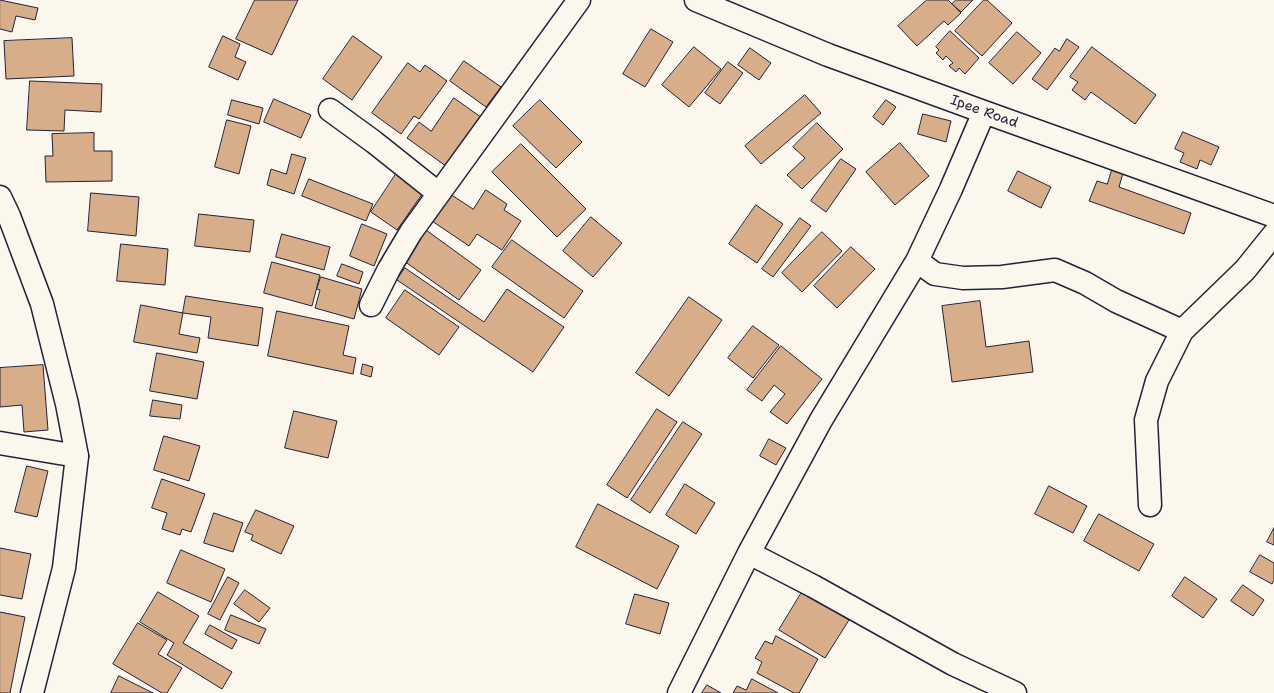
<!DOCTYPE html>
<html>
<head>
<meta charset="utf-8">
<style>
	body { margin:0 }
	canvas { display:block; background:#fbf7ec }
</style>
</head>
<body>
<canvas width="1274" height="693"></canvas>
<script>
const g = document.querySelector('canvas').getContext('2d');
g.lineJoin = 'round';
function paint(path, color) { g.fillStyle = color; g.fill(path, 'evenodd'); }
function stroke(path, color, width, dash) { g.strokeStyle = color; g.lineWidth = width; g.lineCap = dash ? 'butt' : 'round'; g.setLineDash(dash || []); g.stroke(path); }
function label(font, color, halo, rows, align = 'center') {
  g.font = font + ' "Shantell Sans",sans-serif'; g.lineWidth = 3.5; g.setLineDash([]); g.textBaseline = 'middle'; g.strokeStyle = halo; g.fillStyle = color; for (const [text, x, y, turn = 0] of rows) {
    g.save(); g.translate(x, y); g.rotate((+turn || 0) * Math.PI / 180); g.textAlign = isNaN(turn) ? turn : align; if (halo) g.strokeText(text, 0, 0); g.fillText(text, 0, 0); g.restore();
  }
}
const building = new Path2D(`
	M0,0L38,8L35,20L16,16L12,32L0,29Z
	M255,0H298L272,55L236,39Z
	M927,0H948L961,13L948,25L944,21L917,46L898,26Z
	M956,0H973L961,12L952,4Z
	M984,0H987L1012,23L982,56L955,31Z
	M651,29L673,42L645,87L623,74Z
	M950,31L979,58L965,74L959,68L956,72L949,66L953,63L946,56L943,60L936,53L939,50L936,47Z
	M1017,32L1041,53L1013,84L989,63Z
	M223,36L240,44L235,57L246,62L238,80L209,67Z
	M353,36L382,57L352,100L323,79Z
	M72,38L74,76L6,79L4,41Z
	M1067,39L1079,47L1047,90L1032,79L1055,48L1059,51Z
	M694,47L721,69L689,107L662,85Z
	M1092,47L1156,95L1135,124L1091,92L1085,100L1072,90L1078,82L1070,77Z
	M750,48L771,63L759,80L738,65Z
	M464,61L501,87L486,107L450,81Z
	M728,62L743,73L720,104L705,93Z
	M408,63L420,72L425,65L447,81L419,119L414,116L401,134L372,113Z
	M30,81L102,84L101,112L65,110L64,131L27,130Z
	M805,95L821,113L761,164L745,146Z
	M454,98L485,120L450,169L407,138L419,122L431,131Z
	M274,99L311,115L301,138L264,122Z
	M232,100L263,108L259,124L228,115Z
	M540,100L582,142L556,168L513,126Z
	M886,100L896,107L883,125L873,117Z
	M923,114L951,121L946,142L918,134Z
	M227,120L251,126L239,174L215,167Z
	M817,123L843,149L802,189L787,175L805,158L793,147Z
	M1183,132L1219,147L1211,165L1200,160L1197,169L1180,162L1184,153L1175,149Z
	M94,133V151H112V181L46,182L45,156H53L52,134Z
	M900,143L929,176L895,205L866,172Z
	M521,144L586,209L557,237L492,172Z
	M292,154L306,158L294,194L267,185L271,169L286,174Z
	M841,159L856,169L826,212L811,201Z
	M1112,170L1123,173L1119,187L1191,213L1184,234L1089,201L1097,181L1107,184Z
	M398,171L425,190L397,230L371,212Z
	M1018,171L1051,187L1041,208L1008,191Z
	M309,179L373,204L366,221L302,196Z
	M486,190L507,204L504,210L521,221L502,250L477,234L469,246L429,219L447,192L473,209Z
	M91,193L139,197L136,236L88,231Z
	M756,205L783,224L757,263L729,244Z
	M199,214L254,220L250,252L195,246Z
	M591,217L622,243L593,277L563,251Z
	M800,218L811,226L773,277L762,269Z
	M362,224L387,234L374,266L350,256Z
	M426,230L481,270L459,300L404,261Z
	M822,232L842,251L802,292L782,273Z
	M282,234L330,247L324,270L276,257Z
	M512,240L583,291L564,318L492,267Z
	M121,244L168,249L165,285L117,281Z
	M851,247L875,269L837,308L814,286Z
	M272,262L320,275L312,306L264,293Z
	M342,264L363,272L359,284L337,276Z
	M405,268L484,322L507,289L564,327L533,372L397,280Z
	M321,277L362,289L354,319L315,308L320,290L317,289Z
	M405,290L459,327L439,355L386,318Z
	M186,296L263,308L258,346L208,338L211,317L183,313Z
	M689,297L722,320L669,396L636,373Z
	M980,301L986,347L1029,341L1033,372L952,382L942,306Z
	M141,305L183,313L179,334L200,338L197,353L134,342Z
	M277,311L349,326L343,355L356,358L353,374L268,356Z
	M753,326L779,345L753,378L728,358Z
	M781,346L822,379L787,424L770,412L785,394L774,385L762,401L747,390Z
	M157,353L204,362L197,399L150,391Z
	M363,364L373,367L371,377L361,374Z
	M43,365L48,430L24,432L22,405L0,407V368Z
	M153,400L182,405L180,419L150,416Z
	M657,409L677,422L627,498L607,485Z
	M294,411L337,421L328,458L285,448Z
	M683,422L702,434L650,513L631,500Z
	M164,436L200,446L189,481L154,470Z
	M769,439L786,448L776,465L760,456Z
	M27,466L48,471L37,517L15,512Z
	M162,479L205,494L191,532L182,529L180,535L162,529L167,513L152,508Z
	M685,484L715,503L696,534L666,515Z
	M1049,486L1087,506L1073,533L1035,514Z
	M598,504L679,546L657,589L576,547Z
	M256,510L294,526L281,554L251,540L253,535L245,532Z
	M214,513L243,523L233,552L204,543Z
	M1099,514L1154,544L1139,571L1084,541Z
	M1274,528V545L1267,542Z
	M0,548L31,554L22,599L0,595Z
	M181,550L225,569L211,602L167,583Z
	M1260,555L1274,563V580L1272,584L1250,572Z
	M228,577L239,583L220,620L208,614Z
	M1185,577L1217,599L1203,618L1172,596Z
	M1243,585L1264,600L1253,616L1231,601Z
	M245,590L270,608L259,622L234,604Z
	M158,592L199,616L183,643L232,672L222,689L167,655L174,643L140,622Z
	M802,592L849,620L825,658L779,630Z
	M635,594L669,603L660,634L626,624Z
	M0,612L25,617L10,693H0Z
	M231,615L266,629L259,644L225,630Z
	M138,623L167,640L158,654L182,668L167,693H162L113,664Z
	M210,625L237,640L232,649L205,634Z
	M776,636L818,659L799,693H794L757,673L762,662L755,658L765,641L772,644Z
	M119,676L153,693H111Z
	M752,679L778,693H733L737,686L746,690Z
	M707,685L721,693H702Z`);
const minor = new Path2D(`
	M696,0L828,55L984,112L1274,216
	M330,110L374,142L438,193
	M917,261L935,274L963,278L1002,277L1055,270L1085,283L1116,301L1182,331
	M371,305L389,269L411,232L579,0
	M0,443L77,456
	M1150,505L1146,420L1157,381L1182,331L1245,270L1274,234
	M749,553L813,586L953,664L1015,693
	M679,693L749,553L821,420L917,261L951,189L984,112`);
const tertiary = new Path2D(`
	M0,197L9,216L42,304L67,404L77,456L64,568L32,693`);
const streetNames = [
	["Ipee Road",984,112,20]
];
paint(building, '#d8ad89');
stroke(building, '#22223b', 1);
stroke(minor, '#22223b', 25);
stroke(tertiary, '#22223b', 25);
stroke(minor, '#fbf7ec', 22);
stroke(tertiary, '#fbf7ec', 22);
label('14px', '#22223b', '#fbf7ec', streetNames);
</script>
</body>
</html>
